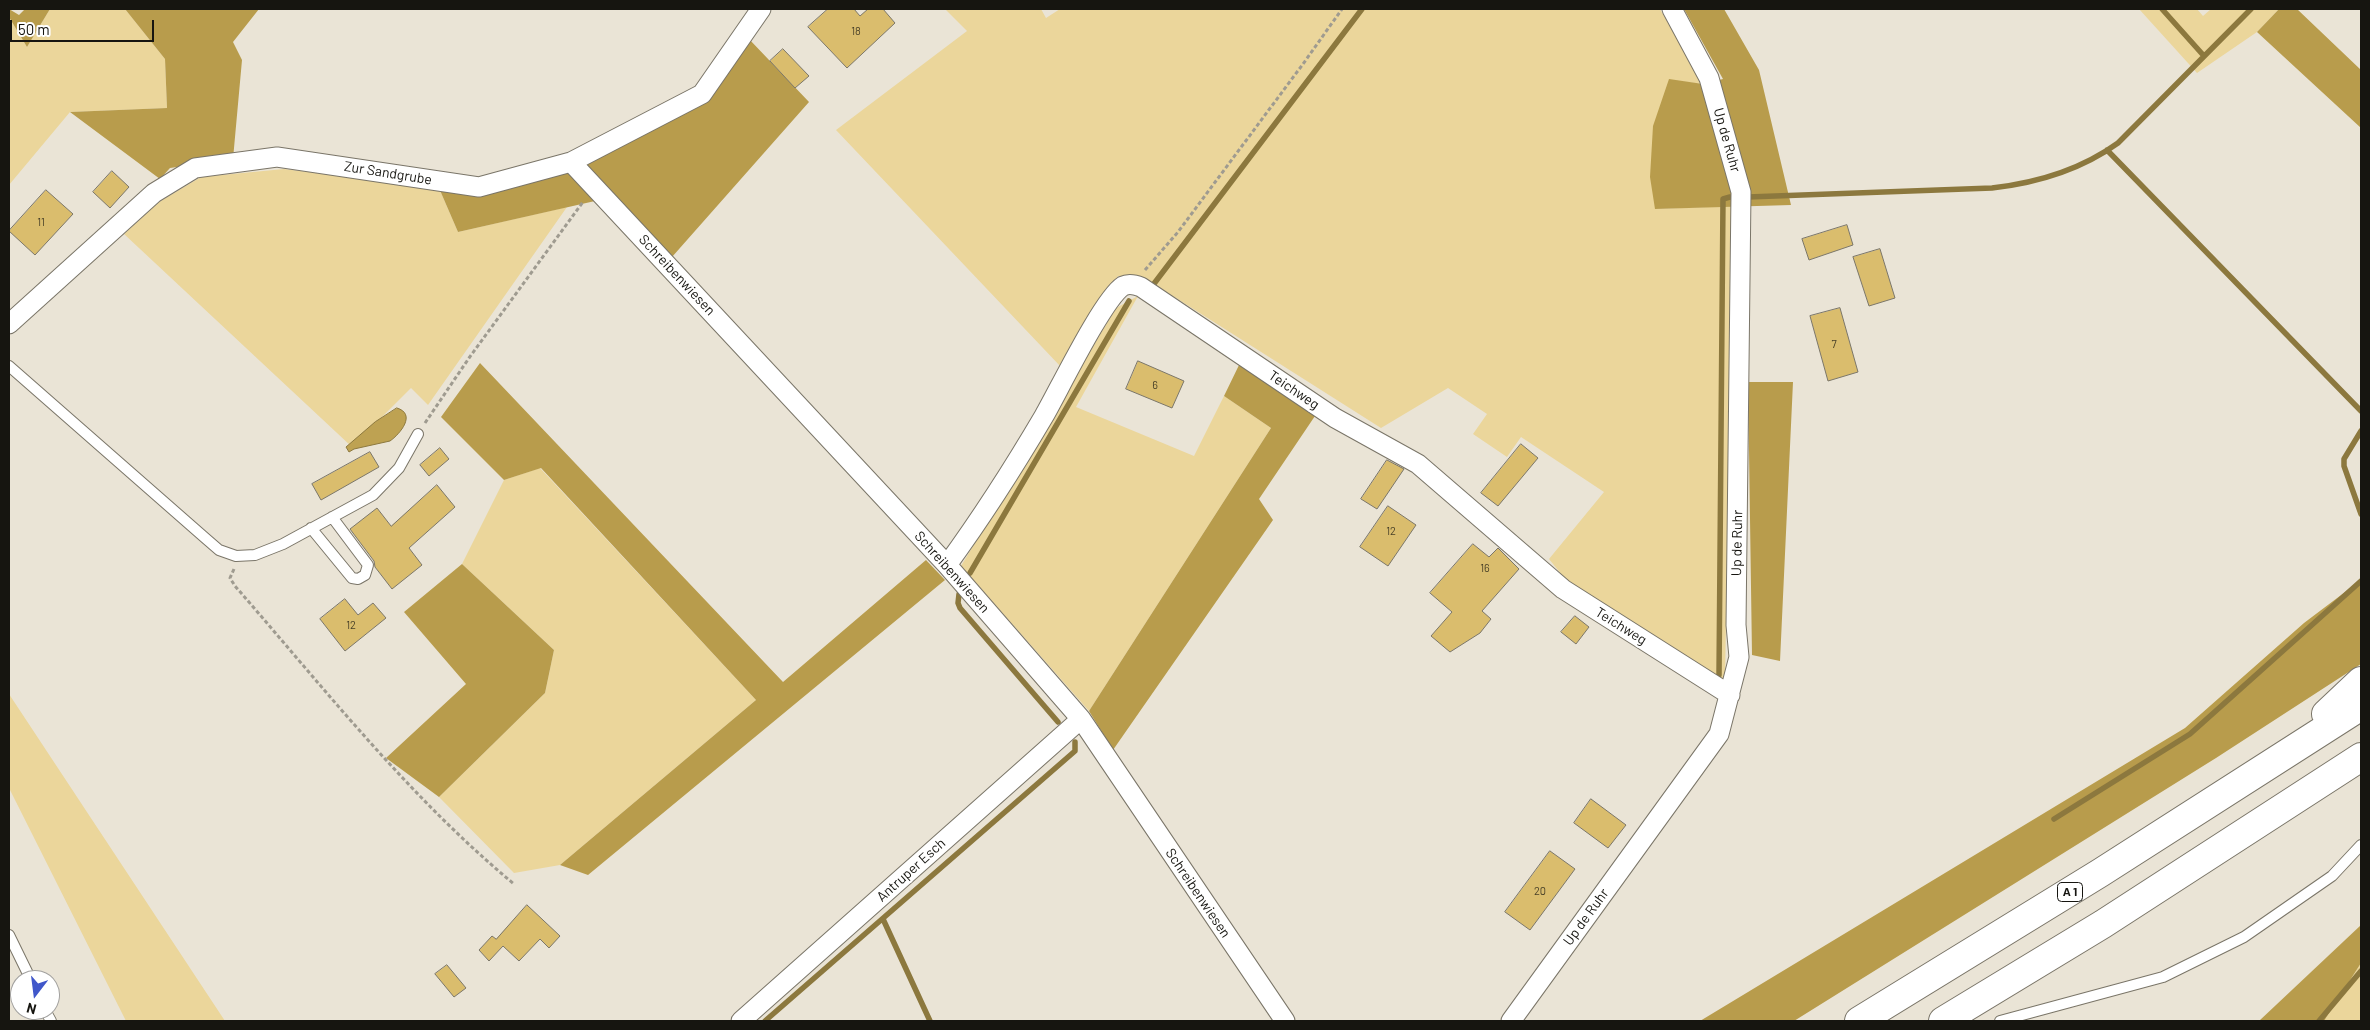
<!DOCTYPE html>
<html>
<head>
<meta charset="utf-8">
<style>
	body { margin:0 }
	#map { position:relative; width:2370px; height:1030px; overflow:hidden; background:#eae4d6; font-family:Barlow,sans-serif }
	canvas { display:block }
	.frame { position:absolute; inset:0; border:10px solid #161510; pointer-events:none }
	.north { position:absolute; left:10px; top:970px; width:50px; height:50px; box-sizing:border-box; background:#fff; border:1px solid #a2a19f; border-radius:50%; rotate:195deg; font-size:14px; font-weight:700; line-height:20px; text-align:center; color:#161510 }
	.north::after { content:''; display:block; margin:auto; width:18px; height:22px; background:#4057ca; clip-path:polygon(50% 0,100% 100%,50% 72%,0 100%) }
	.scale { position:absolute; left:10px; top:20px; width:144px; height:22px; box-sizing:border-box; border:2px solid #161510; border-top:0; padding-left:6px; font-size:15px; line-height:18px; white-space:nowrap; color:#161510; -webkit-text-stroke:4px #fff; paint-order:stroke }
</style>
</head>
<body>
<div id="map">
<canvas width="2370" height="1030"></canvas>
<div class="frame"></div>
<div class="north">N</div>
<div class="scale">50 m</div>
</div>
<script>
const g = document.querySelector('canvas').getContext('2d');
g.lineJoin = 'round';
function paint(path, color) { g.fillStyle = color; g.fill(path, 'evenodd'); }
function stroke(path, color, width, dash) { g.strokeStyle = color; g.lineWidth = width; g.lineCap = dash ? 'butt' : 'round'; g.setLineDash(dash || []); g.stroke(path); }
function label(font, color, halo, rows, align = 'center') {
  g.font = font + ' Barlow,sans-serif'; g.lineWidth = 4; g.setLineDash([]); g.textBaseline = 'middle'; g.strokeStyle = halo; g.fillStyle = color; for (const [text, x, y, turn = 0] of rows) {
    g.save(); g.translate(x, y); g.rotate((+turn || 0) * Math.PI / 180); g.textAlign = isNaN(turn) ? turn : align; if (halo) g.strokeText(text, 0, 0); g.fillText(text, 0, 0); g.restore();
  }
}
const green = new Path2D(`
	M50,9H125L165,59L167,108L70,112L9,185V17L27,47Z
	M945,9H1041L1046,18L1060,9H1660L1703,84L1669,80L1655,209L1733,206L1725,681L1570,585L1549,559L1604,492L1521,437L1507,457L1473,434L1487,414L1448,388L1381,428L1146,279L1118,276L1061,367L836,130L967,31Z
	M2139,9H2197L2203,16L2211,9H2279L2257,32L2197,73Z
	M284,169L439,188L458,232L567,207L428,405L411,388L352,447L124,234L159,202L201,177Z
	M1138,296L1076,407L1194,456L1224,396L1271,428L1089,711L961,566L1116,308Z
	M540,468L756,700L560,865L514,873L439,797L545,693L554,650L462,564L504,480Z
	M9,694L225,1021H126L9,788Z
	M2361,963V1021H2324Z`);
const forest = new Path2D(`
	M9,9L19,15L25,9H50L27,47L9,17Z
	M125,9H259L233,42L242,60L233,159L170,168L160,179L70,112L167,108L165,59Z
	M1684,9H1724L1759,70L1791,205L1655,209L1650,177L1653,126L1669,79L1703,84L1723,79Z
	M2279,9H2297L2361,70V128L2257,32Z
	M749,39L809,102L672,257L595,201L458,232L439,188L486,195L703,99Z
	M480,363L783,682L926,560L945,580L588,875L560,865L756,700L541,468L504,480L441,417Z
	M1240,363L1317,413L1259,499L1273,520L1113,750L1089,711L1271,428L1224,396Z
	M1748,382H1793L1780,661L1752,655Z
	M462,564L554,650L545,693L439,797L386,758L466,684L404,612Z
	M2361,580V664L2216,758L1794,1021H1700L2185,728L2304,623Z
	M2361,925V963L2324,1021H2259Z`);
const water = new Path2D(`
	M397,408C417,414 400,434 390,441L354,449L349,452L346,447L375,422Z`);
const stream = new Path2D(`
	M2162,9L2204,56
	M2107,150L2361,411
	M1748,197L1992,188C2036,183 2082,169 2118,143L2251,9
	M1153,285L1362,9
	M2361,431L2344,459V466L2361,514
	M970,573L1129,301
	M959,594L958,603L960,608L1058,722
	M1719,675L1723,199L1730,197
	M2054,819L2190,734L2361,581
	M883,919L930,1021
	M765,1021L1075,751V742
	M2319,1021L2361,971`);
const building = new Path2D(`
	M828,9H854L860,16L868,9H883L895,23L847,68L808,27Z
	M783,49L809,76L795,88L770,61Z
	M112,171L129,187L110,208L93,192Z
	M46,190L73,214L35,255L9,231Z
	M1847,225L1853,245L1809,260L1802,239Z
	M1880,249L1895,298L1869,306L1853,257Z
	M1840,308L1858,372L1828,381L1810,316Z
	M1138,361L1184,381L1172,408L1126,389Z
	M1521,444L1538,458L1498,506L1481,493Z
	M440,448L449,459L429,476L420,465Z
	M370,452L379,467L321,500L312,484Z
	M1387,460L1404,469L1377,509L1361,499Z
	M437,485L455,507L409,548L422,565L392,589L375,567L374,561L350,529L377,508L391,526Z
	M1388,506L1416,525L1388,566L1360,547Z
	M1473,544L1489,557L1498,548L1519,569L1482,611L1491,619L1480,633L1450,652L1431,636L1452,612L1430,593Z
	M345,599L358,615L373,603L386,618L345,651L320,619Z
	M1575,616L1589,627L1576,644L1561,632Z
	M1591,799L1626,825L1608,848L1574,823Z
	M1550,851L1575,869L1530,930L1505,912Z
	M527,905L560,936L549,948L540,939L519,961L503,946L489,961L479,950L492,936L496,939Z
	M447,965L466,988L454,997L435,974Z`);
const path = new Path2D(`
	M1145,270L1178,232L1303,64L1342,9
	M425,423L469,358L583,202
	M234,569L230,578L235,586C324,688 409,797 514,884`);
const service = new Path2D(`
	M9,366L204,537L219,550L236,556L255,555L283,544L373,495L399,468L418,434
	M311,528L352,578L358,579L365,575L368,565L332,517
	M9,935L31,980
	M45,1010L51,1021
	M2000,1021L2163,977L2244,937L2332,876L2361,845`);
const minor = new Path2D(`
	M571,162L947,565L1081,719L1285,1021
	M9,324L154,193L195,168L277,157L479,187L571,162L702,94L761,9
	M947,565C982,517 1014,467 1044,416C1059,390 1103,299 1123,286C1129,283 1136,285 1141,287L1335,418L1418,464L1563,589L1730,695
	M741,1021L1081,719
	M1511,1021L1719,734L1739,657L1736,625L1741,192L1709,78L1672,9`);
const motorway = new Path2D(`
	M2326,714L2361,681
	M1859,1021L2100,873L2361,706
	M1943,1021L2103,924L2361,757`);
const numberNames = [
	["18",856,31],
	["11",41,222],
	["7",1834,344],
	["6",1155,385],
	["12",1391,531],
	["16",1485,568],
	["12",351,625],
	["20",1540,891]
];
const shields = [
	[2070,892,25]
];
const shieldNames = [
	["A 1",2070,892]
];
const streetNames = [
	["Up de Ruhr",1727,140,74],
	["Zur Sandgrube",388,173,9],
	["Schreibenwiesen",677,275,47],
	["Teichweg",1294,390,34],
	["Up de Ruhr",1737,543,-89],
	["Schreibenwiesen",952,572,48],
	["Teichweg",1621,626,32],
	["Antruper Esch",911,870,-42],
	["Schreibenwiesen",1198,893,56],
	["Up de Ruhr",1586,917,-54]
];
paint(green, '#ebd69b');
paint(forest, '#b89c4c');
paint(water, '#bea252');
stroke(water, '#8c783e', 1);
stroke(stream, '#8c783e', 5.5);
paint(building, '#dabd6d');
stroke(building, '#7b7669', 1);
stroke(service, '#7a7568', 12);
stroke(minor, '#7a7568', 21);
stroke(motorway, '#7a7568', 30);
stroke(path, '#9f9b90', 3, [4, 2.5]);
stroke(service, '#fff', 10);
stroke(minor, '#fff', 19);
stroke(motorway, '#fff', 28);
label('11px', '#473f27', null, numberNames);
for (const [x, y, w] of shields) { const box = new Path2D(); box.roundRect(x - w / 2, y - 9.5, w, 19, 4); g.fillStyle = '#fff'; g.fill(box); stroke(box, '#161510', 1); }
label('bold 12px', '#161510', null, shieldNames);
label('14px', '#161510', '#fff', streetNames);
</script>
</body>
</html>
